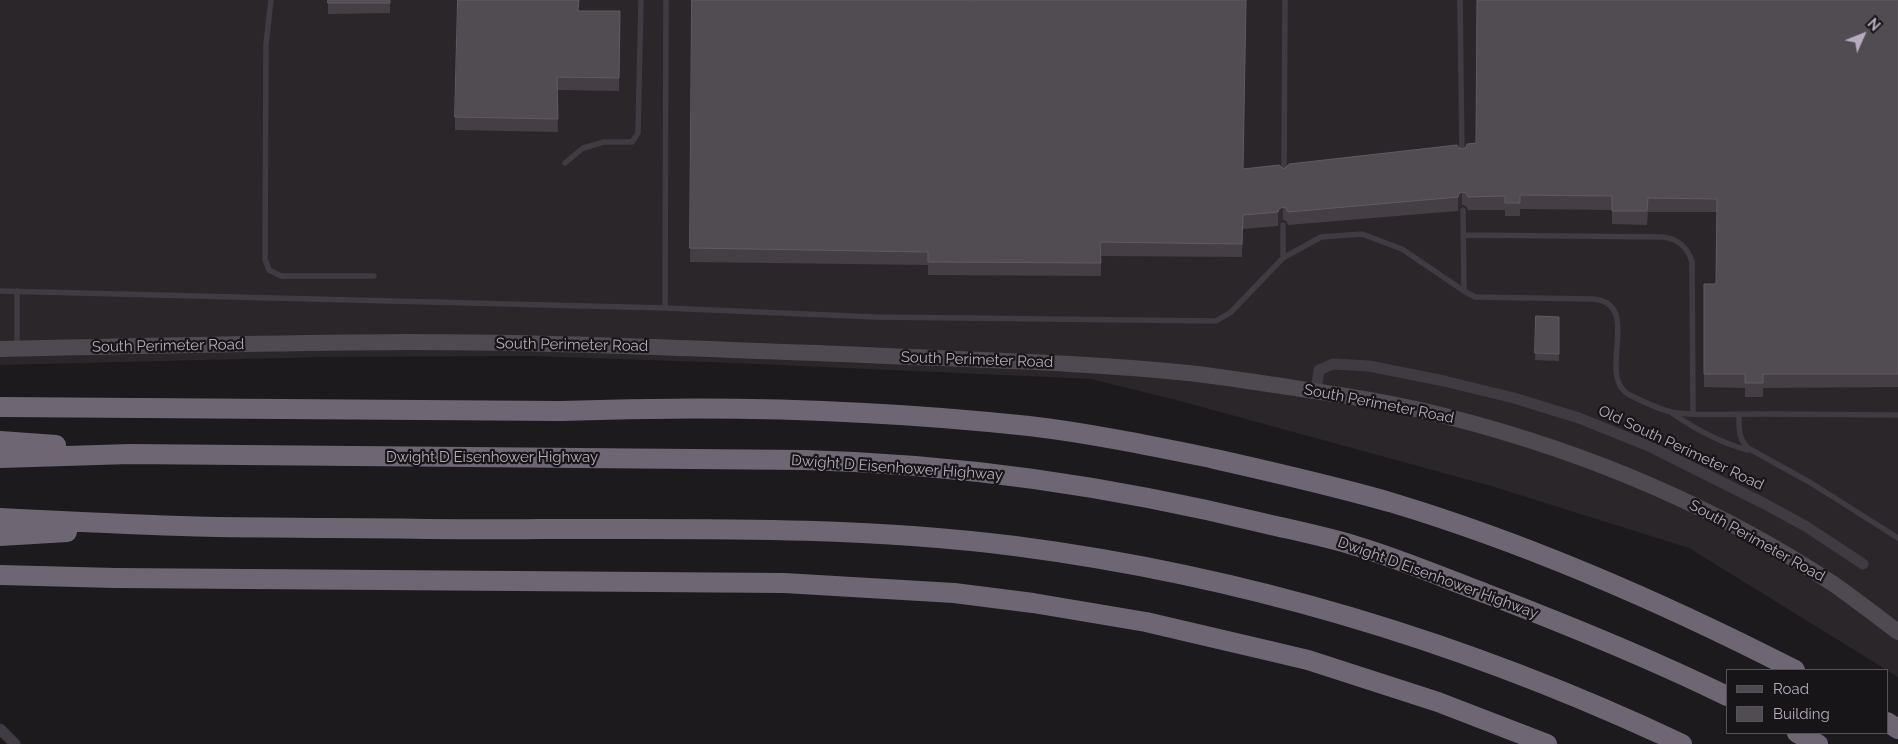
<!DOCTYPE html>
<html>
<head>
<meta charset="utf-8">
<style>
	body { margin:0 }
	#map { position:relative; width:1898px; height:744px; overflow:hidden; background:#1d1a1d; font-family:Raleway,sans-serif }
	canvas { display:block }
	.legend { position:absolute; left:1726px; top:669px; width:162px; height:65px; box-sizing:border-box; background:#181518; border:1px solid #57515a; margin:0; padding:6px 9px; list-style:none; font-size:15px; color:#b6acbd }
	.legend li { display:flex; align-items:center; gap:10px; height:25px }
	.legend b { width:25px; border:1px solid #57515a }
	.north { position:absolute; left:1838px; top:10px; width:50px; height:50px; -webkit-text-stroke:4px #181518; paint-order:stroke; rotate:46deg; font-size:14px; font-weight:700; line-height:20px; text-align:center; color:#b6acbd }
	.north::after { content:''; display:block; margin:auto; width:18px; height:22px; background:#b6acbd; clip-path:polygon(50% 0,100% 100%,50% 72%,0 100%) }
</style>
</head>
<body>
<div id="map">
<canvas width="1898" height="744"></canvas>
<ul class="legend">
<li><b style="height:6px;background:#4f4952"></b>Road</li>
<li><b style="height:14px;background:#514b52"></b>Building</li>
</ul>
<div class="north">N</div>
</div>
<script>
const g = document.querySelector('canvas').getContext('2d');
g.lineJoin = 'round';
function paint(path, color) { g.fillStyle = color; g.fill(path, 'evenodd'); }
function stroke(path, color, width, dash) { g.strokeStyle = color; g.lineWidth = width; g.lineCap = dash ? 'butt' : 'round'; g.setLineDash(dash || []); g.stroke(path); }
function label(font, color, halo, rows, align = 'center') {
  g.font = font + ' Raleway,sans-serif'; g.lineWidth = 4.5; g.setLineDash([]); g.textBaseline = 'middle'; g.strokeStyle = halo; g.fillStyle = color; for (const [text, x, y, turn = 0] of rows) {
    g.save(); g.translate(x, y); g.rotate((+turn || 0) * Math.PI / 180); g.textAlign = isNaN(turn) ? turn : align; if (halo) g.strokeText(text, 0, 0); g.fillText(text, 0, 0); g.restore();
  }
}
const built = new Path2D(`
	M0,0H1898V677L1689,548L1491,486L1180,401L1091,379L735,363L531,356L324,357L0,365Z`);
const lane = new Path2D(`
	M271,0L266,44L265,259L269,270L281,276H374
	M1460,0L1462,156
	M565,163L583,148L604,142H632L638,133L641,0
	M1284,176L1285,0
	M1463,210L1464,291L1475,297L1592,299C1644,302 1596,375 1628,394C1639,400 1665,412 1677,413C1705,416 1734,414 1761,414C1807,414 1852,415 1898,415
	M1463,235L1664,237C1678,239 1688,248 1692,262L1693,413
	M1283,258V225
	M0,291L665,308L875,317L1216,321L1231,312L1283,258L1321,237L1362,234L1402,249L1464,291
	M665,308L666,0
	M17,347V291
	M1672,413C1695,429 1721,443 1748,450
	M1739,414C1739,427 1738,439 1748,448L1811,483L1898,538`);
const street = new Path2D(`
	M1316,391L1319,370L1333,364L1369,366L1444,381L1514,398L1579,418L1651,447L1765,504L1807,527L1863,564
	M0,729L15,744`);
const secondary = new Path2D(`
	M0,349C134,346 268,343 403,342C557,342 711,349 864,355C972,360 1080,362 1188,373C1217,376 1246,381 1275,385C1334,394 1392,402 1449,417C1586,452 1717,507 1835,585C1856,600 1877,616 1898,632`);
const highway = new Path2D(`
	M0,407L561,411C717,405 873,409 1029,426C1088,433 1147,445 1206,457C1268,471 1331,485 1393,503C1532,545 1666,604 1795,670
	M0,441L56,445
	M0,458L130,454L805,460C961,464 1116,487 1267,524C1297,531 1327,537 1356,546C1400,559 1444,578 1487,594C1568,625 1649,658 1727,696
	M0,518C60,521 120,524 181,526C229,528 278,527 327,528C399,528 471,530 542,529C701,529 857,526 1015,546C1246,576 1472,645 1682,744
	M0,536L67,532
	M0,575L115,578L784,583L954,593L1033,603L1146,622L1270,651L1308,660L1438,702L1547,744
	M1887,722L1898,729
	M1797,733L1818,744`);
const wall = new Path2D(`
	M328,0H390V13L328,14Z
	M692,0L1244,169H1284L1459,148L1463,149L1476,143L1898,0V387L1763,388V397H1745V388L1704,387V284H1716L1717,212H1648L1647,225L1612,224V210L1520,209V216H1505V210H1468L1466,206L1462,205L1459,207L1458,211L1288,225L1286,221L1283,220L1279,222L1278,226L1243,229L1242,257L1101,256V276L928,275V265L690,262Z
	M579,11H620L619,91L557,90L558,132L455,130V117Z
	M1536,316L1559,317V361L1535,360Z`);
const shadedWall = new Path2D(`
	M1462,192V205L1459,207L1458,211V197L1459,194Z
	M1283,207V220L1279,222L1278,226V212L1279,209Z`);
const building = new Path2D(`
	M328,0H390V3H328Z
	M458,0H579L578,11H620L619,78L557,77L558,119L455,117Z
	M692,0H1246L1243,169L1279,165L1284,169L1289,164L1457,145L1459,148L1463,149L1466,147L1467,144L1476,143L1477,0H1898V374H1763V383H1745V374H1704V284H1716L1717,199L1648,198L1647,211H1612V196L1520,195V203H1505V196L1468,197L1466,193L1462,192L1459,194L1458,197L1288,212L1286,208L1283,207L1279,209L1278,212L1243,215L1242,244L1100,242L1101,263L928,262V252L690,248Z
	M1536,316L1559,317V354L1535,353Z`);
const streetNames = [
	["South Perimeter Road",572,345,1],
	["South Perimeter Road",168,346,-1],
	["South Perimeter Road",977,360,2],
	["South Perimeter Road",1379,404,11],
	["Old South Perimeter Road",1681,448,25],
	["Dwight D Eisenhower Highway",492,457],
	["Dwight D Eisenhower Highway",897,468,4],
	["South Perimeter Road",1757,541,29],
	["Dwight D Eisenhower Highway",1438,578,20]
];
paint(built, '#2a262a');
stroke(lane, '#403b42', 5.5);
stroke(street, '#403b42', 11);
stroke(secondary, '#4f4952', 16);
stroke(highway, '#6f6674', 20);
paint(wall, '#453f45');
paint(shadedWall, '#302b30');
paint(building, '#514b52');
stroke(building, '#615a63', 1);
label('15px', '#b6acbd', '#181518', streetNames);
</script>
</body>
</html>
